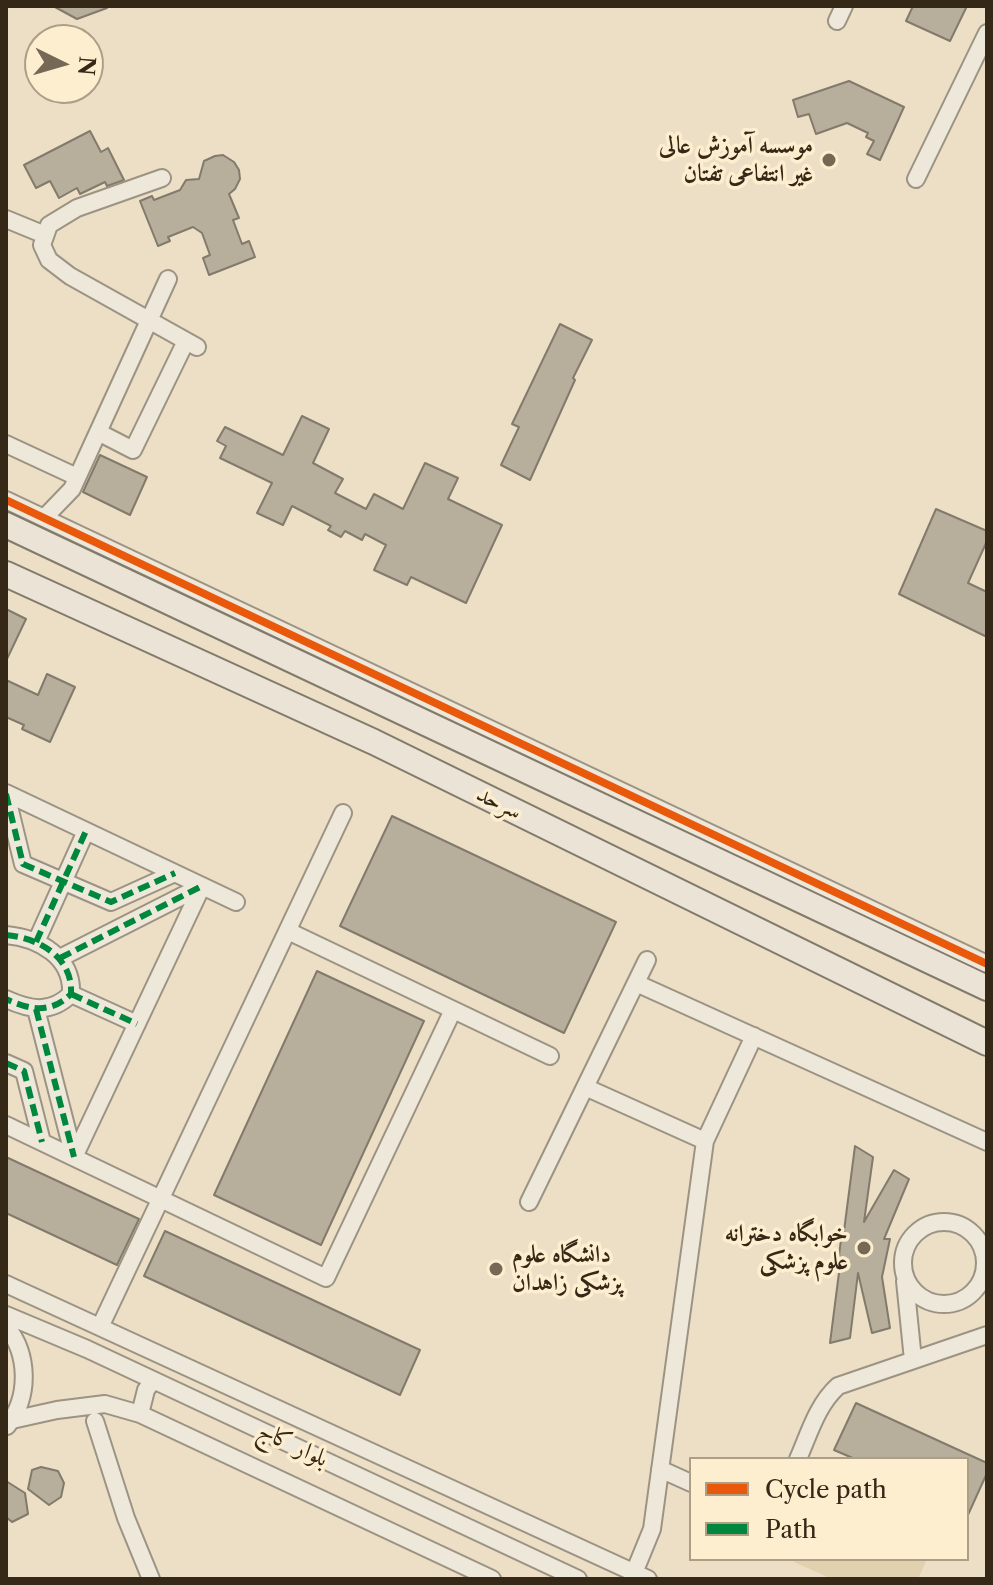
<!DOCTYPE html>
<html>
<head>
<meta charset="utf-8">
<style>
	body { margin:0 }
	#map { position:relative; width:993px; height:1585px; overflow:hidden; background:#ecdfc6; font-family:"Libre Caslon Text",serif }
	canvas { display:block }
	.frame { position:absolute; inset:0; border:8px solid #352817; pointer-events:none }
	.legend { position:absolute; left:689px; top:1457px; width:280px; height:104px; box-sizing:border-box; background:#fdeed0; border:2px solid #ad9f86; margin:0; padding:10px 14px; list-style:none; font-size:24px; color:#352817 }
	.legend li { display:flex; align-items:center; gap:16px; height:40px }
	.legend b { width:40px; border:2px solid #ad9f86 }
	.north { position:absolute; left:24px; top:24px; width:80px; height:80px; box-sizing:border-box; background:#fdeed0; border:2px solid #ad9f86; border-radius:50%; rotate:95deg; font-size:22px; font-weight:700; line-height:32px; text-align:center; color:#352817 }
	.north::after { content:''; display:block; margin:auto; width:28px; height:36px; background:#756854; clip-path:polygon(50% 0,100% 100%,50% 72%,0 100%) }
</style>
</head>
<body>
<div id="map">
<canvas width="993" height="1585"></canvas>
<div class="frame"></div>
<ul class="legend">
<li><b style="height:10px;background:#e8590c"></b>Cycle path</li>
<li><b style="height:10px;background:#00873e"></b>Path</li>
</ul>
<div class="north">N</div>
</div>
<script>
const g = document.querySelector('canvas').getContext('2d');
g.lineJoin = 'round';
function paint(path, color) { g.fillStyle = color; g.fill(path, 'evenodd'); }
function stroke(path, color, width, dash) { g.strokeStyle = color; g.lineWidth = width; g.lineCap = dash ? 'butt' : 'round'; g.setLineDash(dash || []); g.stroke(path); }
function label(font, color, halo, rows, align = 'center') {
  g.font = font + ' "Libre Caslon Text",Amiri,serif'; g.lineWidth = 7; g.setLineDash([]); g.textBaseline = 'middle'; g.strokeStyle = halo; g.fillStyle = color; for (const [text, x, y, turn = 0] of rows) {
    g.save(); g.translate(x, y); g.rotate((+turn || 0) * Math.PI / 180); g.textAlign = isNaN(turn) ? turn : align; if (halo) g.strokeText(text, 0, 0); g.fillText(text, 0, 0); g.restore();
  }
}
const green = new Path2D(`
	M796,1559H927L918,1579H832L794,1562Z`);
const building = new Path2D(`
	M53,6H107V8L77,19Z
	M913,6H967L950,41L906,21Z
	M849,81L904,107L880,160L867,154L874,141L866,137L868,133L847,123L816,134L809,114L798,117L793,100Z
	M90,131L101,152L108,148L124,180L107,186L105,182L80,194L77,188L59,198L50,181L36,188L24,165Z
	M223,155L234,162L239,170L240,179L235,189L229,194L239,218L233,220L242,244L249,241L255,257L209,275L203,258L210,255L202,233L193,227L168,237L170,241L158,246L140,201L152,196L154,200L180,190L186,180L199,179L204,161L215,156Z
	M560,324L592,340L573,378L575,380L530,480L501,465L519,427L512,424Z
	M302,416L329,429L313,463L343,479L335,493L366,509L374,494L403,509L425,463L458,478L448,499L502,525L466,603L411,577L407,585L374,570L386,545L365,534L362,540L345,531L341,537L328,530L331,526L292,506L283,525L257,513L272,483L220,458L226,446L217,441L225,427L283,455Z
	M100,455L147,477L130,515L83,492Z
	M936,509L987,531V541L968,583L987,592V637L899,594Z
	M6,609L26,619L6,661Z
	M47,674L75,687L50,742L22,729L24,725L6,717V680L38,695Z
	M392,816L616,922L564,1033L340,926Z
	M317,971L424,1021L321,1245L214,1195Z
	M855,1146L873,1157L864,1222L894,1170L909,1179L884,1239H890L882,1277L890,1328L872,1333L858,1273L850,1338L830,1343L841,1257L839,1256L842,1230L844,1231Z
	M6,1157L139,1219L117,1265L6,1213Z
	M165,1231L420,1350L400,1395L144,1276Z
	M856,1403L987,1463V1473L967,1517V1459H855L834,1450Z
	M41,1467L58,1471L64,1483L61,1497L49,1505L28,1489L32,1470Z
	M6,1481L25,1493L28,1514L12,1522L6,1517Z`);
const minor = new Path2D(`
	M837,21L844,6
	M162,178L77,208L49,225L42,245L49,260L70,276L197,347
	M916,179L987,33
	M6,219L45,235
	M98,432L133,450L186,341
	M6,444L77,477
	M6,500L987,964
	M44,518L72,489L168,279
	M6,793L236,902
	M6,794L23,864L111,902L175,873
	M288,931L550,1056
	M6,935C39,938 73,957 71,994C51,1014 30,1010 6,999
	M36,942L86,831
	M60,958L202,886
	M636,983L987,1142
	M71,994L137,1024
	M36,1009L74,1157
	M6,1063L24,1071L42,1142
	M585,1087L705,1141
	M6,1125L326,1278L453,1010
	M74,1157L202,886
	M529,1202L647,960
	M903 1263a41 41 0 1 1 82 0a41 41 0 1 1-82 0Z
	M905,1281L913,1360
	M6,1284L648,1579
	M6,1315L87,1349L578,1579
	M6,1326C29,1354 30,1397 7,1426
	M100,1327L343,813
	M140,1414L146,1390L153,1380
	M12,1420L57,1410L105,1404L140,1414L492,1579
	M95,1421L126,1518L151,1579
	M798,1459C809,1434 817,1405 838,1386L987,1335
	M660,1469L691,1483
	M634,1573L652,1529L705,1141L754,1036`);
const highway = new Path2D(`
	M6,525L987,988
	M6,574L374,742L987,1043`);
const quiet = new Path2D(`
	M6,794L23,864L111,902L175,873
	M6,935C39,938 73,957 71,994C51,1014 30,1010 6,999
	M36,942L86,831
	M60,958L202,886
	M71,994L137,1024
	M36,1009L74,1157
	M6,1063L24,1071L42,1142`);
const cycleway = new Path2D(`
	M6,500L987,964`);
const markers = [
	[829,160,8,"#756854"],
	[864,1248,8,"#756854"],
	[496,1269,8,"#756854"]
];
const poiNames = [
	["موسسه آموزش عالی",813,146],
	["غیر انتفاعی تفتان",813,174],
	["خوابگاه دخترانه",848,1234],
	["علوم پزشکی",848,1262],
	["دانشگاه علوم",512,1255,"left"],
	["پزشکی زاهدان",512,1283,"left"]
];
const streetNames = [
	["سرحد",499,803,26],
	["بلوار کاج",293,1445,25]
];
paint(green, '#e2d1ae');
paint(building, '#b7ae9c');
stroke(building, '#827a6b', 2);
stroke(minor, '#9c9383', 20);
stroke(highway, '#827a6b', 28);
stroke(minor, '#eee8db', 16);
stroke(highway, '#ebe3d5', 24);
stroke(quiet, '#00873e', 6, [12, 6]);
stroke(cycleway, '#e8590c', 8);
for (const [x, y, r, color] of markers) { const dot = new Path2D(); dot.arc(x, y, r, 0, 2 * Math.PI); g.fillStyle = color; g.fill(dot); stroke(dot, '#fdeed0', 3); }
label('bold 24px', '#352817', '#fdeed0', poiNames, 'right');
label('24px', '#352817', '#fdeed0', streetNames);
</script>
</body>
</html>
